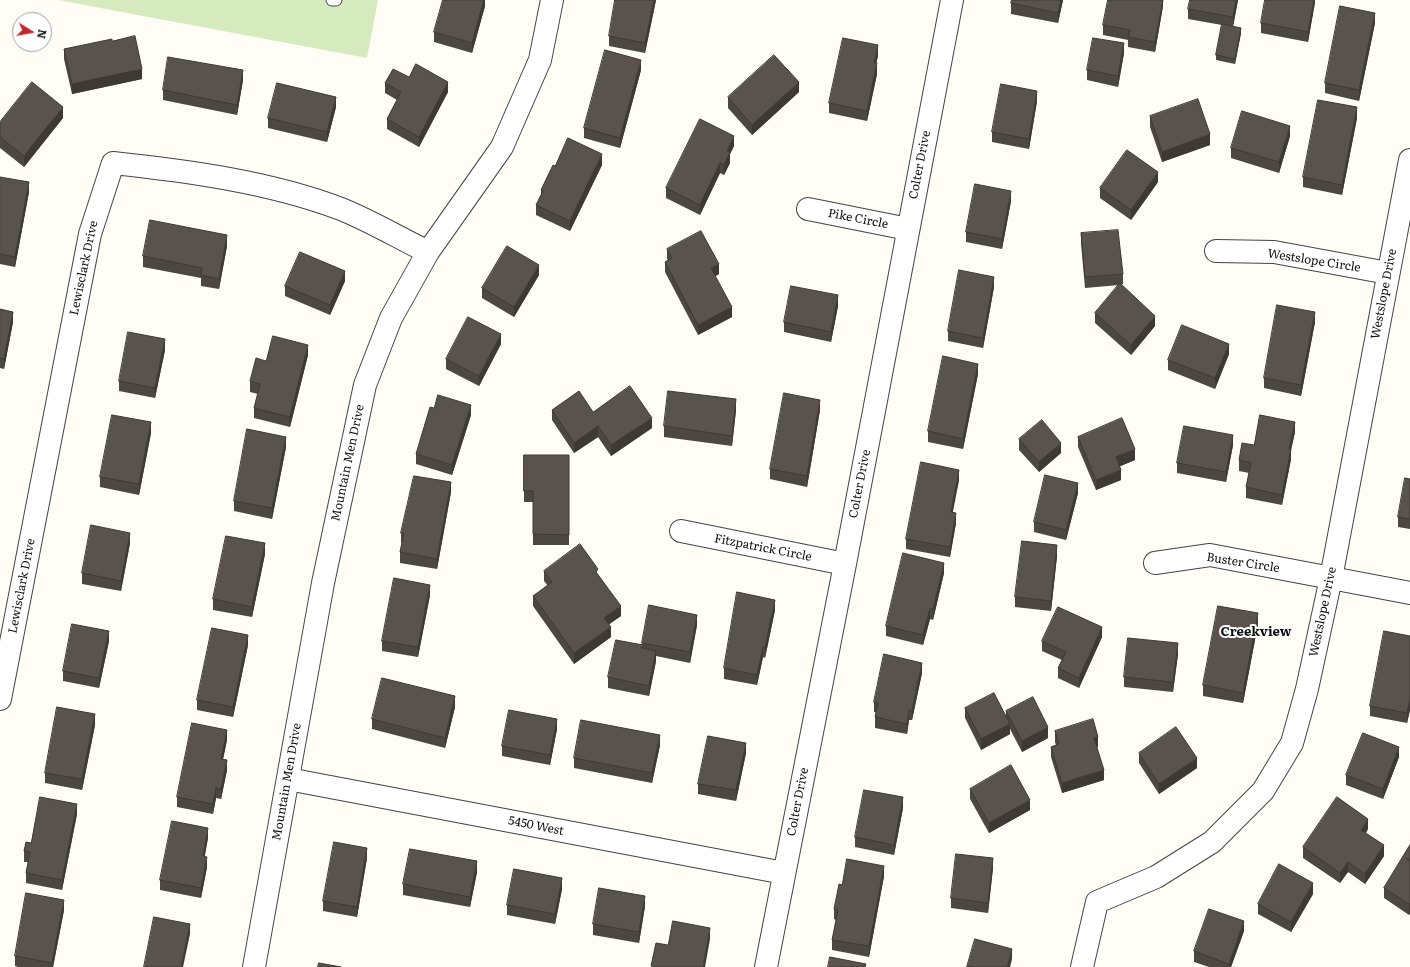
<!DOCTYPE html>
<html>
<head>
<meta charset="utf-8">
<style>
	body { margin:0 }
	#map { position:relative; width:1410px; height:967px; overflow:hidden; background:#fffdf5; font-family:Literata,serif }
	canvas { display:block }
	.north { position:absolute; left:12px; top:12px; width:40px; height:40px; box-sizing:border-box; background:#fff; border:1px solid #a0a0a0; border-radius:50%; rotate:101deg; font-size:11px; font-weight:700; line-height:16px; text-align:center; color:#111 }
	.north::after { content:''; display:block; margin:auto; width:14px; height:18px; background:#c4262e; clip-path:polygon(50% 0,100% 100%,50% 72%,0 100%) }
</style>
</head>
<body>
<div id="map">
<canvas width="1410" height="967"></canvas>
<div class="north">N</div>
</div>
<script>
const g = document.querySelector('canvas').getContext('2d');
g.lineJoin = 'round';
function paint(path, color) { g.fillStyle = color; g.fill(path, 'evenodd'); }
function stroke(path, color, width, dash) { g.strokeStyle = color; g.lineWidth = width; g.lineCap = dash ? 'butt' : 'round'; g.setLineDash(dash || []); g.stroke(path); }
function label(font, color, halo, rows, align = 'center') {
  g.font = font + ' Literata,serif'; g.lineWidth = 4; g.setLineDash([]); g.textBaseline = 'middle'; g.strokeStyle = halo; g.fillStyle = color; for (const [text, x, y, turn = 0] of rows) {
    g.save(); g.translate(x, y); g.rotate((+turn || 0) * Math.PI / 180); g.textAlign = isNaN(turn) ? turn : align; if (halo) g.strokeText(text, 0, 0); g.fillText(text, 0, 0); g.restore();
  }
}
const green = new Path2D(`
	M58,0H378L367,58Z`);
const service = new Path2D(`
	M332,0H336`);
const minor = new Path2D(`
	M808,209L908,229
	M1216,251L1274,252L1388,273
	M681,531L845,564
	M1155,563L1210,555L1410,593
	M0,699L90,234L113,163C188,171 270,182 341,209C371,221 399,238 428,252
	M288,779L784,873
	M254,967L323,583L365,385L391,318L428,252L502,147L540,60L552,0
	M766,967L845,564L952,0
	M1082,967L1097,902L1156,877L1212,842L1263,791L1292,743L1307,689L1331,578L1410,160`);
const wall = new Path2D(`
	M485,0V6L472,53L434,42V32Z
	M656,0L645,53L609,46V36Z
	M1012,0H1063L1058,23L1011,14V3Z
	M1163,0V6L1155,52L1128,47V40L1103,35V25Z
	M1238,0L1233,26L1241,33L1235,64L1216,60V55L1222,25L1188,19V9Z
	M1315,0L1308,42L1261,33V23Z
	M1375,23L1359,101L1325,93V83Z
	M112,41L142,79L72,94L64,59V49Z
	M1124,53L1118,87L1087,80V70Z
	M878,56L876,63L877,74L867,121L829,113V103Z
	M641,70L620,148L584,138V128Z
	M409,77L448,92L419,147L387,129V119L397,100L385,93V83Z
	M243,80L237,115L163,100V90Z
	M799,92L752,135L728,108V97Z
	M1037,101L1029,149L992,142V132Z
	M336,107L327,142L268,128V118Z
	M1150,116L1210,145L1162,162L1150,127Z
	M63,118L24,167L0,148V122Z
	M1357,118L1342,195L1303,187V177Z
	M1290,136L1279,173L1231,158V148Z
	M734,146L730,154V163L724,175L720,173L700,215L666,198V188Z
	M602,165L570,231L536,215V205L541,195V190L555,166Z
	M0,177L29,192L15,267L0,264Z
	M1158,182L1131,220L1100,198V188Z
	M1011,201L1002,249L966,242V232Z
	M1081,233L1123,274V284H1121L1155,326L1131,355L1095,323V313L1119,285L1085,288L1081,243Z
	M227,246L219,289L201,286V278L143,267V256Z
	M667,249L719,274L715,276L732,317L698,335L665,272V262L668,260L667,259Z
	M539,275L514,317L482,298V288Z
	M345,281L330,315L285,296V286Z
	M994,287L983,348L948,341V331Z
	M838,306L831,342L784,332V322Z
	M0,309L13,322L4,369L0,368Z
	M1315,322L1301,396L1264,388V378Z
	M501,344L479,386L446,369V359Z
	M165,350L155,398L119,391V381Z
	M1229,354L1215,389L1168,370V360Z
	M308,355L290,427L254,418V408L258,394L250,392V381L266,361Z
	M978,374L963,449L928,442V431Z
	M434,408L471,415L452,475L416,464V454Z
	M552,410L593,412L652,428L611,456L598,437L574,453L552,420Z
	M736,410L732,446L664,437V426Z
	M820,410L807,487L770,479V469Z
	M1295,432L1291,450V459L1282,505L1246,498V487L1249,473L1239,471V460L1254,445Z
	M151,433L139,495L100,487V477Z
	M1078,437L1135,460L1120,466L1121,480L1096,490L1078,447Z
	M1019,439L1061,453L1039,472L1019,450Z
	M1233,445L1226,482L1177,473V463Z
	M286,447L272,519L234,511V501Z
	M524,455H569V545H533V502H524Z
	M1410,479V529L1398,527V517Z
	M959,480L952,512L956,523L950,557L906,549V539Z
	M451,492L437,569L400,563V552L402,543H401V533Z
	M1078,493L1066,540L1034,532V522Z
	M130,543L121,591L82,584V573Z
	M265,554L252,617L213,610V599Z
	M1057,556L1051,611L1015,607V597Z
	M544,571L598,574L621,616L609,624L611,637L574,664L533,606V596L548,586L544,581Z
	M944,573L933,620L930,619L923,645L886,636V626Z
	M430,595L418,657L382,651V641Z
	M775,610L765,658L763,657L757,685L724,679V668Z
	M1258,624L1243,703L1203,696V685Z
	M697,625L690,663L656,656V661L649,696L608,688V677L642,645V643Z
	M1410,636V710L1407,723L1370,716V706Z
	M1102,637L1079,688L1058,678V668L1062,660L1042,651V641Z
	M109,641L99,688L63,681V671Z
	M248,645L233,717L197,710V700Z
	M1178,654L1173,692L1124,687V677Z
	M922,673L912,720H909L907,734L875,728V717L876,712H874V702Z
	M455,707L445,748L372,729V719Z
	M965,708L1006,716V711L1048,738L1022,752L1010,729V734L981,750L965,718Z
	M95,725L82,790L45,783V773Z
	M557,729L550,765L502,756V746Z
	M1055,731L1098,747H1097L1104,780L1062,793L1051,757V747L1056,745L1055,742Z
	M227,740L223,759L227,770L221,799L216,798L213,814L177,807V797Z
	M660,745L652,783L574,768V758Z
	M746,753L736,801L698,794V784Z
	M1139,753L1197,768L1159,794L1139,763Z
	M1399,757L1383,799L1346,785V775Z
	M970,789L1030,810L989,833L970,799Z
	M903,808L894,855L855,847V837Z
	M77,814L62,890L26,883V873L28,862H24V851L31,843Z
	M1368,829L1366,833L1384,856L1365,884L1348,872L1340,883L1303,858V847Z
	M208,838L204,857L207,867L201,898L160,890V880Z
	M1410,845L1409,915L1384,898V888Z
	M367,858L357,917L323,911V901Z
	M993,868L988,913L951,908V898Z
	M477,872L470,907L403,895V884Z
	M884,876L869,957L832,950V940L836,920L834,919V909L842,885Z
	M562,889L555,924L507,915V905Z
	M1313,894L1291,932L1258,914V904Z
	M645,906L639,943L593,935V924Z
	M64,910L53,967H18L15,966V956Z
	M1244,931L1231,967H1209L1194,962V951Z`);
const shadedWall = new Path2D(`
	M484,0H485V6L472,53V43Z
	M654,0H656L645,53V43Z
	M1061,0H1063L1058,23V13Z
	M1163,0V6L1155,52V42Z
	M1236,0H1238L1233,27V17Z
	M1314,0H1315V3L1308,42V32Z
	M1375,13V23L1359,101V90Z
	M1241,28V33L1235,64V59Z
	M1124,43V53L1118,87V76Z
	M878,45V56L874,73V63Z
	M641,60V70L620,148V138Z
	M877,63V74L867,121V111Z
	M142,69V79L72,94V84Z
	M243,70V80L237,115V105Z
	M448,82V92L419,147V137Z
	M799,82V92L752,135V125Z
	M1037,91V101L1029,149V139Z
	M336,97V107L327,142V132Z
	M63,107V118L24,167V156Z
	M1357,107V118L1342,195V185Z
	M1290,126V136L1279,173V162Z
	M1210,134V145L1162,162V152Z
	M734,136V146L730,154V163L724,175V165L727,151Z
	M602,154V165L570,231V221Z
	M720,163V173L700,215V205Z
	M1158,172V182L1131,220V210Z
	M29,182V192L15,267V257Z
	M1011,191V201L1002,249V239Z
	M227,235V246L219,289V279Z
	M719,264V274L711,279V268Z
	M539,265V275L514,317V307Z
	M345,271V281L330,315V305Z
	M994,277V287L983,348V338Z
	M838,295V306L831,342V332Z
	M732,307V317L698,335V325Z
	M13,312V322L4,369V359Z
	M1315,312V322L1301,396V385Z
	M1155,316V326L1131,355V345Z
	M501,334V344L479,386V376Z
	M165,339V350L155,398V388Z
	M1229,344V354L1215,389V378Z
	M308,345V355L290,427V417Z
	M978,364V374L963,449V439Z
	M736,399V410L732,446V436Z
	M820,400V410L807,487V476Z
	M471,405V415L452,475V465Z
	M652,418V428L611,456V445Z
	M151,422V433L139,495V484Z
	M1295,422V432L1291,450V459L1282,505V495L1289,449Z
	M598,426V437L574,453V443Z
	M1233,435V445L1226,482V472Z
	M286,437V447L272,519V508Z
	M1061,443V453L1039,472V462Z
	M1135,449V460L1116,468V457Z
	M959,470V480L951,522V512Z
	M1121,470V480L1096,490V480Z
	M451,482V492L437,569V559Z
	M1078,483V493L1066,540V530Z
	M956,513V523L950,557V547Z
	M130,533V543L121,591V581Z
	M265,543V554L252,617V607Z
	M1057,545V556L1051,611V601Z
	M944,563V573L933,620V609Z
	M430,585V595L418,657V647Z
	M775,600V610L765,658V648Z
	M621,606V616L604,628V618Z
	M930,608V619L923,645V635Z
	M1258,613V624L1243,703V693Z
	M697,615V625L690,663V652Z
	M611,627V637L574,664V653Z
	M1102,627V637L1079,688V678Z
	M109,631V641L99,688V678Z
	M248,635V645L233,717V707Z
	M1178,643V654L1173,692V682Z
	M763,647V657L757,685V675Z
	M656,651V661L649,696V686Z
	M922,663V673L912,720V710Z
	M455,696V707L445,748V738Z
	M1410,699V710L1407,723V713Z
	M909,710V720L907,734V724Z
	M95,714V725L82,790V779Z
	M557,719V729L550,765V755Z
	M1010,724V734L981,750V739Z
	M1048,727V738L1022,752V741Z
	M227,730V740L221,769V759Z
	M660,735V745L652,783V773Z
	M1098,737V747L1094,748V738Z
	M746,743V753L736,801V790Z
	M1399,747V757L1383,799V789Z
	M1197,758V768L1159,794V784Z
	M227,760V770L221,799V789Z
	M1104,770V780L1062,793V783Z
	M216,788V798L213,814V804Z
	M903,797V808L894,855V845Z
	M1030,800V810L989,833V823Z
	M77,804V814L62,890V880Z
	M1368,819V829L1361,840V830Z
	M208,828V838L203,867V856Z
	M1384,845V856L1365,884V874Z
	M367,848V858L357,917V907Z
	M207,857V867L201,898V888Z
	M993,858V868L988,913V903Z
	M477,861V872L470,907V897Z
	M1348,862V872L1340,883V873Z
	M884,866V876L869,957V946Z
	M562,878V889L555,924V914Z
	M1313,883V894L1291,932V922Z
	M645,896V906L639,943V932Z
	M64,900V910L53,967H52V963Z
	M1410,903V914L1409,915V904Z
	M1244,921V931L1231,967H1229V964Z
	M190,924V934L183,967H181Z
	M710,928V939L705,967H703Z
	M1012,949V959L1010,967H1007Z`);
const building = new Path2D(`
	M443,0H484L472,43L434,32Z
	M615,0H654L645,43L609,36Z
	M1012,0H1061L1058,13L1011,3Z
	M1108,0H1163L1155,42L1128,37L1130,30L1103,25Z
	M1190,0H1236L1233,17L1188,9Z
	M1265,0H1314L1308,32L1261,23Z
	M1340,6L1375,13L1359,90L1325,83Z
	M1222,24L1241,28L1235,59L1216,55Z
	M135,36L142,69L72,84L64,49L112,39V41Z
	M843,38L878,45L874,63H877L867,111L829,103Z
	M1093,38L1124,43L1118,76L1087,70Z
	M605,50L641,60L620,138L584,128Z
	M774,55L799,82L752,125L728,97Z
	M168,57L243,70L237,105L163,90Z
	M416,64L448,82L419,137L387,119L401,92L385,83L393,69L409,77Z
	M32,82L63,107L24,156L0,137V122Z
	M277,83L336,97L327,132L268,118Z
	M1001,84L1037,91L1029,139L992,132Z
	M1198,99L1210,134L1162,152L1150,116Z
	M1318,100L1357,107L1342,185L1303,177Z
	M1242,111L1290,126L1279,162L1231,148Z
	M700,119L734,136L727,151L730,152L724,165L720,163L700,205L666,188Z
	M568,138L602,154L570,221L536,205L543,191L541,190L553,165L555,166Z
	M1127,150L1158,172L1131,210L1100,188Z
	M0,177L29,182L15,257L0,254Z
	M975,184L1011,191L1002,239L966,232Z
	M150,220L227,235L219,279L201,275L202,268L143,256Z
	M1118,230L1123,274L1085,277L1081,233Z
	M701,231L719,264L711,268L732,307L698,325L665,262L672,258L667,249Z
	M507,246L539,265L514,307L482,288Z
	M300,252L345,271L330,305L285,286Z
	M959,270L994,277L983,338L948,331Z
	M1120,283L1155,316L1131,345L1095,313Z
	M791,286L838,295L831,332L784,322Z
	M1277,305L1315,312L1301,385L1264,378Z
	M0,309L13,312L4,359L0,358Z
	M468,317L501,334L479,376L446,359Z
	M1182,325L1229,344L1215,378L1168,360Z
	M128,332L165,339L155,388L119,381Z
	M273,336L308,345L290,417L254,408L260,384L250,381L256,358L266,361Z
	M943,356L978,364L963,439L928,431Z
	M630,386L652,418L611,445L598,426L574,443L552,410L579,391L593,412Z
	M668,391L736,399L732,436L664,426Z
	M784,393L820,400L807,476L770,469Z
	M438,395L471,405L452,465L416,454L430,407L434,408Z
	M112,415L151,422L139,484L100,477Z
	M1260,415L1295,422L1289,449H1291L1282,495L1246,487L1251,463L1239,460L1242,443L1254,445Z
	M1122,418L1135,449L1116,457L1121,470L1096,480L1078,437Z
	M1042,420L1061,443L1039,462L1019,439Z
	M1184,426L1233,435L1226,472L1177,463Z
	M247,429L286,437L272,508L234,501Z
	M524,455H569V535L533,534V491H524Z
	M921,462L959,470L951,512L956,513L950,547L906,539Z
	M1045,475L1078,483L1066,530L1034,522Z
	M414,476L451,482L437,559L400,552L404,533H401Z
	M1405,478L1410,479V519L1398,517Z
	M91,525L130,533L121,581L82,573Z
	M226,536L265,543L252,607L213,599Z
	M1022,541L1057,545L1051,601L1015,597Z
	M580,544L598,569L596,572L621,606L604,618L611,627L574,653L533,596L552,582L544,571Z
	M903,553L944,563L933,609L930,608L923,635L886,626Z
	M394,578L430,585L418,647L382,641Z
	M737,592L775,600L765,648L763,647L757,675L724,668Z
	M649,605L697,615L690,652L642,643Z
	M1218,606L1258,613L1243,693L1203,685Z
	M1058,607L1102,627L1079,678L1058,668L1066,652L1042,641Z
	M72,624L109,631L99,678L63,671Z
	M212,628L248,635L233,707L197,700Z
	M1384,631L1410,636V699L1407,713L1370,706Z
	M1128,638L1178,643L1173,682L1124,677Z
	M616,640L643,645L642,648L656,651L649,686L608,677Z
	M884,654L922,663L912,710H909L907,724L875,717L878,703L874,702Z
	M382,678L455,696L445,738L372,719Z
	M994,693L1010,724L981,739L965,708Z
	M1033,697L1048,727L1022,741L1006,711Z
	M57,707L95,714L82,779L45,773Z
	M509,710L557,719L550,755L502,746Z
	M1093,719L1098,737L1094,738L1104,770L1062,783L1051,747L1059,744L1055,731Z
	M581,720L660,735L652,773L574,758Z
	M192,723L227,730L221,759L227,760L221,789L216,788L213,804L177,797Z
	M1176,727L1197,758L1159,784L1139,753Z
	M1363,733L1399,747L1383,789L1346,775Z
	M708,736L746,743L736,790L698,784Z
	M1011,765L1030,800L989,823L970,789Z
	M864,790L903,797L894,845L855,837Z
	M40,797L77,804L62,880L26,873L30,852L24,851L26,842L31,843Z
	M1337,797L1368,819L1361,830L1384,845L1365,874L1348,862L1340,873L1303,847Z
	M172,821L208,828L203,856L207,857L201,888L160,880Z
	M334,842L367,848L357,907L323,901Z
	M1410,845V860L1406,858L1410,861V903L1409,904L1384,888Z
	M410,849L477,861L470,897L403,884Z
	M956,854L993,858L988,903L951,898Z
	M847,859L884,866L869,946L832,940L838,910L834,909L839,884L842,885Z
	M1279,864L1313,883L1291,922L1258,904Z
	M514,869L562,878L555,914L507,905Z
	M599,888L645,896L639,932L593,924Z
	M26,893L64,900L52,963L15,956Z
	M1209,909L1244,921L1229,964L1194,951Z
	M154,917L190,924L181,967H144Z
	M673,921L710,928L703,967H656L651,966L656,943L668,945Z
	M975,939L1012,949L1007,967H967Z
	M830,957L866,964L865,967H828Z
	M319,963L341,967H318Z`);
const streetNames = [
	["Colter Drive",920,165,-79],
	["Pike Circle",858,219,11],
	["Westslope Circle",1314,261,9],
	["Lewisclark Drive",84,268,-78],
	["Westslope Drive",1384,294,-79],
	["Mountain Men Drive",348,463,-78],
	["Colter Drive",860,484,-79],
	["Fitzpatrick Circle",763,548,11],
	["Buster Circle",1243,563,9],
	["Lewisclark Drive",22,586,-79],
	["Westslope Drive",1323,612,-78],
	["Mountain Men Drive",287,782,-80],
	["Colter Drive",798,802,-79],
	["5450 West",536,826,11]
];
const neighbourhoodNames = [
	["Creekview",1256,632]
];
paint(green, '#d5ebbd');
stroke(service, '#444', 13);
stroke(minor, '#444', 24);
stroke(service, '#fff', 11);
stroke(minor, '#fff', 22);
paint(wall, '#4d4742');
paint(shadedWall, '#3f3936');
paint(building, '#5a524d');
stroke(building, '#3f3936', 1);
label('12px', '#111', '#fff', streetNames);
label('bold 13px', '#111', '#fff', neighbourhoodNames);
</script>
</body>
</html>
